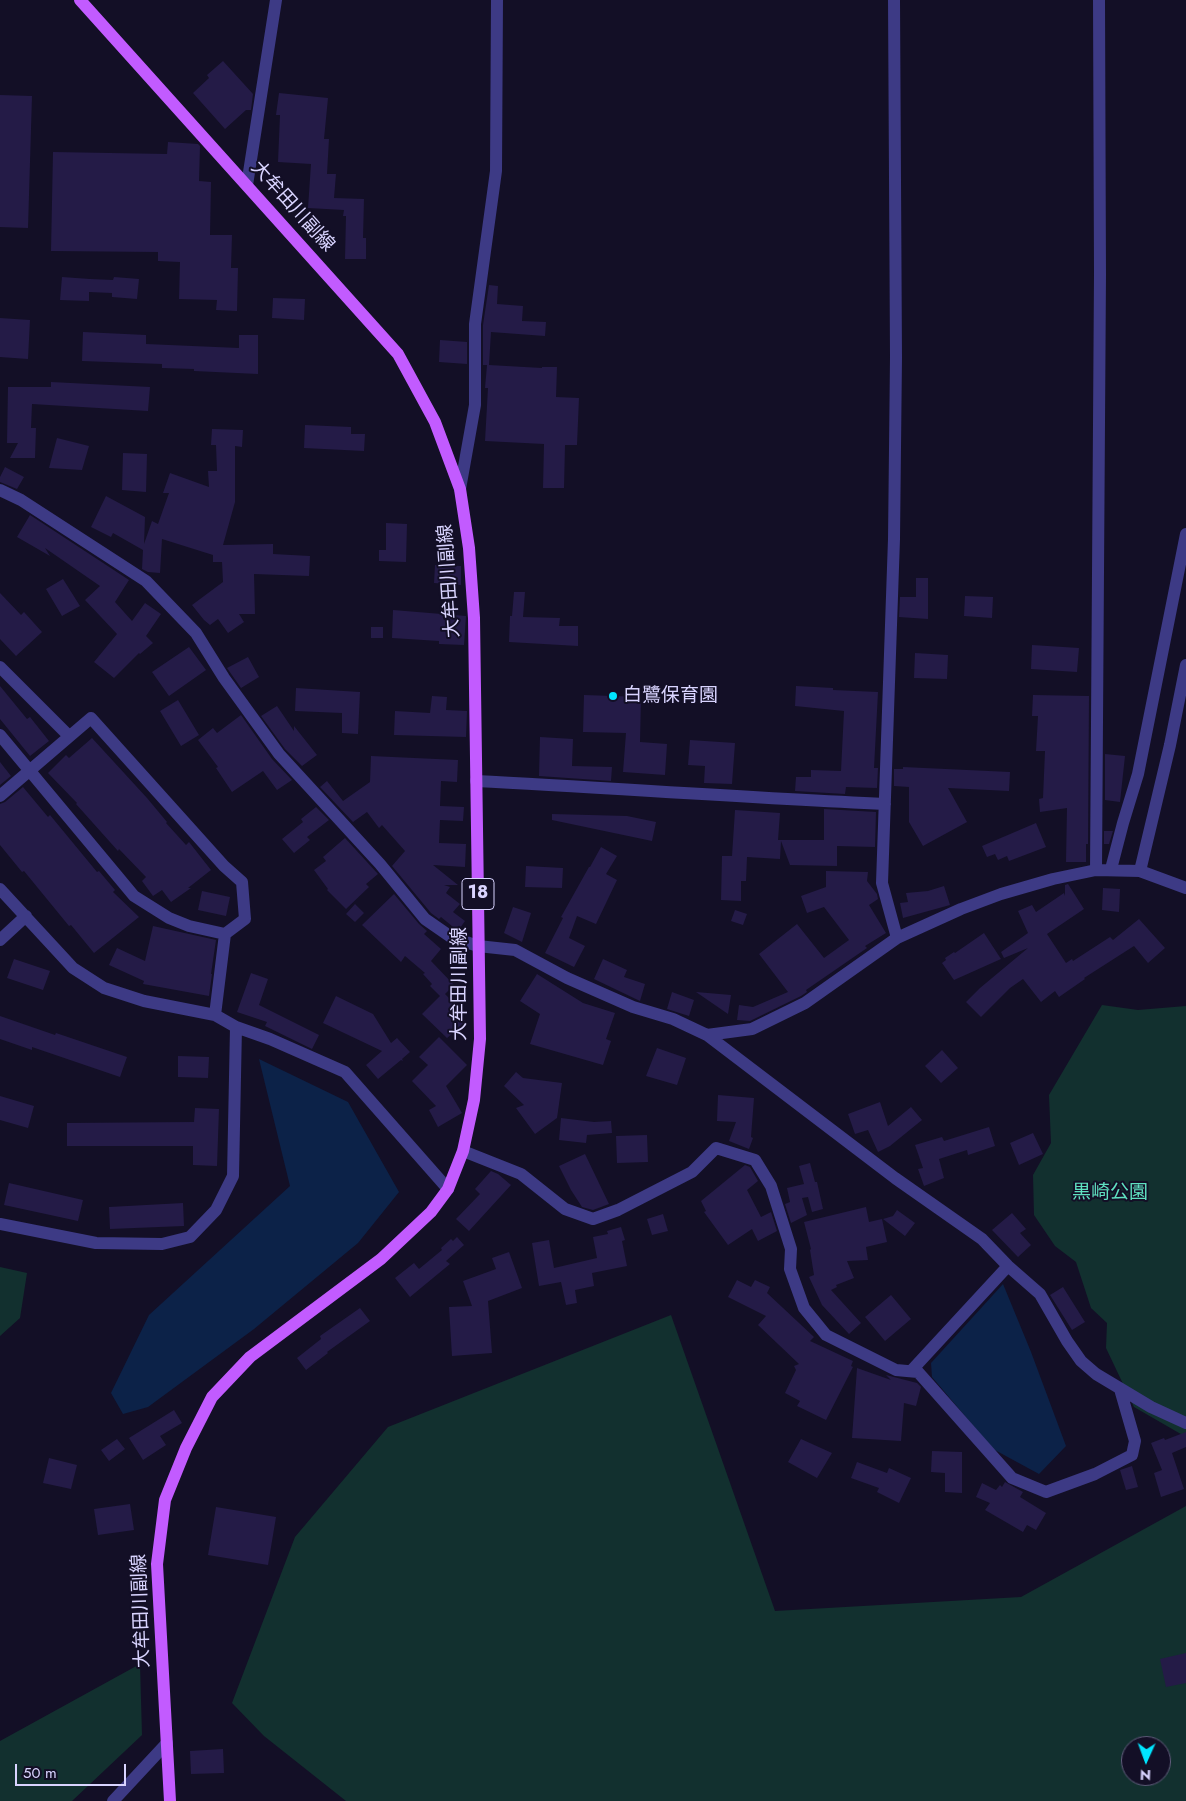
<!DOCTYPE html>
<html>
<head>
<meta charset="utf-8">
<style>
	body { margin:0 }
	#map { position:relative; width:1186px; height:1801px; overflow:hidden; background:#130f26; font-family:Jost,sans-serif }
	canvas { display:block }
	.north { position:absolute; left:1121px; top:1736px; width:50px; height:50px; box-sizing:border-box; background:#130f26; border:1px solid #625e7d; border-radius:50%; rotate:182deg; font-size:14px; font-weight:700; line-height:20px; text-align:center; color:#d9d4ff }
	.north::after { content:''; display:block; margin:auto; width:18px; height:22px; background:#00e5ff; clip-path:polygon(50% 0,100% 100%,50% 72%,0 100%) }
	.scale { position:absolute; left:15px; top:1764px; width:111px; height:22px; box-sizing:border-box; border:2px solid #d9d4ff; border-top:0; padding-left:6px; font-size:15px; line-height:18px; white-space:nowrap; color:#d9d4ff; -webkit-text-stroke:4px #130f26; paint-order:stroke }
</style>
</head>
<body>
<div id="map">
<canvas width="1186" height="1801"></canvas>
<div class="north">N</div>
<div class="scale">50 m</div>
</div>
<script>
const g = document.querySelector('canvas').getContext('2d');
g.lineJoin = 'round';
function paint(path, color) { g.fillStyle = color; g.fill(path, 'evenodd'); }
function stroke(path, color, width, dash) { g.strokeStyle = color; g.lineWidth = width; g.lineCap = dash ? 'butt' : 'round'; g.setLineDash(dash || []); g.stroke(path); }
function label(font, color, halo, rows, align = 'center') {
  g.font = font + ' Jost,"Noto Sans JP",sans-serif'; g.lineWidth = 4; g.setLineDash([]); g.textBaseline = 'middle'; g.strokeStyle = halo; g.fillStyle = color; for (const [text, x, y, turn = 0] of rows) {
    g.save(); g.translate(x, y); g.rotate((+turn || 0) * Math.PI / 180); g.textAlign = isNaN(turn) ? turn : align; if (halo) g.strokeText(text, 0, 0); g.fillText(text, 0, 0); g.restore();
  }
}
const green = new Path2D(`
	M1102,1005L1138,1010L1186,1006V1437L1134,1407L1106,1348L1107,1323L1091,1308L1076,1262L1055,1246L1034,1215L1033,1175L1051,1143L1049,1095Z
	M0,1267L27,1273L20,1318L0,1336Z
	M671,1315L775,1611L1021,1597L1186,1506V1801H346L264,1736L232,1703L295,1537L388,1427ZM1131,1746H1161V1776H1131Z
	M140,1664L142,1735L72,1801H0V1741Z`);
const water = new Path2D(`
	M259,1059L348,1102L399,1192L358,1243L254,1329L148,1407L123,1414L111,1393L149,1315L290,1186Z
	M1003,1284L1031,1352L1066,1446L1039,1474L993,1449L932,1377L931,1363Z`);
const building = new Path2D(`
	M223,61L253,94L251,110H246L225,129L193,93L209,78L207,75Z
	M279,93L328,98L324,139H329L327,174H336L334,198L364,199L363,238H366V259H345L346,216H343L344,210L308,208L311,164L278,162L280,115H276Z
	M0,95L32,96L28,228L0,227Z
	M168,142L198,144L200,146L199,181L211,182L210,235H232L231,268H238L237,311L216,310L217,300L179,299L180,262L158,261V252L51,251L53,152L167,154Z
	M62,277L90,279L113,280L114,277L139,279L137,299L112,297V293L89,292V301L60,300Z
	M489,285L498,286L497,304L523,306L522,321L546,322L545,336L491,332L489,365L542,368V367H557L556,397L579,398L577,445H565L564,488H543L544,444L485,441L488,388H485L487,365H483V325Z
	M273,298L305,299L304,320L272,318Z
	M0,318L30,320L28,359L0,357Z
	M83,332L146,335V344L239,348V335H258V374L194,371V369L162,368V364L82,361Z
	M440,340L467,342V364L439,362Z
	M51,382L150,387L148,411L32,404L31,428H36L35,458H10L18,443H7L8,387H51Z
	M305,425L351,427V434H365L364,451L304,448Z
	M212,429L243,430L242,447L235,446V502L223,545L273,544V554L310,556L309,576L254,574L255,614H239L244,622L228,633L218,619L210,625L204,620L192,605L223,582L222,562H213V555L162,539L160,573L148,572L142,569L143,550L113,533L111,537L91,527L106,496L145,517L144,544L152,521L158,524L169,493H163L170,473L209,487L208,471H217L216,445H211Z
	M57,438L89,446L82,470L49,468Z
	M123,453L147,454L146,492L122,490Z
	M5,467L24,477L17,489L0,482V477Z
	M30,515L129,580L115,602L132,621L145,603L161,614L146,636L153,643L140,654L139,653L114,678L94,662L117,634L85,600L100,586L45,548L50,556L17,537Z
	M386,523L407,524L406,562L379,561V550H386Z
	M435,565L461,566V585L434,583Z
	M916,578H928V619L899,617L900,597H916Z
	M63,579L80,606L62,616L46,589Z
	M514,592H525L523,617L560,618L559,626H578V646L509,642L510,616H512Z
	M0,593L21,615L24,612L42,632L16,656L0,639Z
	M965,596L993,597L992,618L964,616Z
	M393,610L466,616L464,645L439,644V641L392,638Z
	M371,627H383V638H371Z
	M1032,645L1079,648L1077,672L1031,669Z
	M189,647L206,670L169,696L152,672Z
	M915,653L948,655L947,679L914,678Z
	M248,657L259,677L241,688L227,668Z
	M0,686L27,719L30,717L49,741L30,756L0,719Z
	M796,686L833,688V690L878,692L874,768H878L877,788L846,787L845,794L795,791L796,777H811V770L841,771L844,711L795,706Z
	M296,688L360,692L358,734L342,733V713L295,711Z
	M584,695L641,697L640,742L667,744L665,775L623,772L626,733L583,732Z
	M1033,695L1089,696L1088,844H1086V862H1066L1067,808L1040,812L1039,799L1043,798L1045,751H1036L1038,716H1032Z
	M432,696L447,697L446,710L467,711L466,737L394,735L395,711L430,713Z
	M178,700L199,735L181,746L160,711Z
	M277,706L294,731V726L317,755L302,766L285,749L261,716Z
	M241,715L272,759L292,780L277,790L263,771L232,792L216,768L218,767L198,740L213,728L217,733Z
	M540,737L573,739L572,766L612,767L611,781L539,776Z
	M92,738L147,798L167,822L166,823L186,845L189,842L211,870L188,888H191L171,902L162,890L153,896L142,881L146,877L119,849L118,851L76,804L77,803L48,773L66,755L69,758Z
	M690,740L735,743L732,784L704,783L705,766L688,765Z
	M1105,754L1125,756L1120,802L1105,800Z
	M371,756L458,760L457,782L441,781L440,806L464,807L463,821L440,820L439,843L466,844L465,867L433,865L458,885H444L450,887L446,893L460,904L453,912L465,921L458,931L441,917L439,919L431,913L392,866L405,851L382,825L379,828L367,812L353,822L320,787L327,781L343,801L370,782Z
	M0,762L11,776L0,785Z
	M903,767L1010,772L1009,791L948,788L967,822L923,846L909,822V787L894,786V769H903Z
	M23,787L48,817L50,815L97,872L99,871L115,890L113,892L139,917L94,953L71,925L69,926L24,871L22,872L0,845V804L5,802Z
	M316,807L329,820L307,837L310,840L294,853L282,839L303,822L301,819Z
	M824,809L876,812L875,847L837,846V866L790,865L781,841L780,859L747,857L746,881H741V901L721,900L722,856H732L735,810L780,813L778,840H824Z
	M552,814L627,816L656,822L652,841L552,820Z
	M1036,823L1046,847L1009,861L1007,856L998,860L995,854L987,857L982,846Z
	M1104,831H1113L1109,844H1104Z
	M345,838L378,874L366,884L369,887L346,909L327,890L328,889L314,870L326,861L323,857Z
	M601,847L617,856L606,874L617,880L596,924L577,916L569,938L585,946L574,967L545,953L563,918L561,917L589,867H590Z
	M526,866L563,868L562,888L525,887Z
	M826,871L868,872L867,881L877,894L878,899L869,905L886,933L865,946L867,948L806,990L807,992L801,996L750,1021L737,1020L739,1005L753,1007L788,992L759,954L797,924L824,958L849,940L824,907L807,913L801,896L826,887Z
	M1068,884L1084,909L1047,934L1066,963L1072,959L1073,961L1110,937L1113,940L1139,919L1165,948L1148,963L1134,946L1084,978L1085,979L1059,997L1055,991L1041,1002L1023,979L1010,988L981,1017L966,1002L980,988L1028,948L1004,958L1001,952L1028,933L1018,911L1032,905L1036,912L1064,893L1065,896V885Z
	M944,886L950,905L903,918L900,903L908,902L906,893L928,891Z
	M1103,888L1120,889L1119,912L1102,910Z
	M202,891L230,897L226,916L198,910Z
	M394,894L419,924L427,931L424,934L441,949L431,961L454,985L445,994L458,1007L455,1010L466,1022L447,1038L422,1014L440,996L430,986L432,984L423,974L425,973L405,956L401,962L362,925Z
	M355,904L364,913L355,922L346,914Z
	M513,907L531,913L522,942L504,933Z
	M735,910L747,914L743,925L731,921Z
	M153,926L216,940L211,974H212L209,996L143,984L144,981L109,965L117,948L145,961Z
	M984,933L1001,959L954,980L942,963L946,960L945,958L954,952L955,953Z
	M14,959L50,971L43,990L7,978Z
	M603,959L627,970L624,977L645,984L640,1001L594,979Z
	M251,973L268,979L259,1005L319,1035L312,1049L265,1026L267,1022L237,1012Z
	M537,974L583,1003L615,1013L606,1039L611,1041L603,1065L530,1044L540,1014L520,1001Z
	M672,992L694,1000L689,1016L667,1009Z
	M696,992L731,995L728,1014Z
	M336,996L373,1014L391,1043L397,1038L410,1052L402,1059L403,1061L401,1060L378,1079L366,1065L382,1051L323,1023Z
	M0,1016L55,1035L56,1033L127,1057L120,1077L32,1047V1050L0,1039Z
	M439,1037L467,1065L446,1086L462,1113L438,1127L429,1110L436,1106L412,1081L428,1065L419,1057Z
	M657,1048L686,1058L677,1085L646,1076Z
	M942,1050L958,1068L941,1083L925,1066Z
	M178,1056L209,1057L208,1078L178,1077Z
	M516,1072L523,1078L562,1083L557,1118L535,1134L516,1108L524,1105L504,1086Z
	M718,1095L754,1098L751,1137L753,1138L749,1149L729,1141L736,1122L717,1121Z
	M0,1096L34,1106L28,1128L0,1120Z
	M880,1102L888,1126L911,1107L922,1120L890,1146L878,1152L868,1130L855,1134L848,1114Z
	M195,1108L219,1109L217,1166L193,1165V1146H67V1123L194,1122Z
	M561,1118L594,1122L611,1121L612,1133L587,1135L586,1143L559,1140Z
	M989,1127L995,1146L968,1155L967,1150L939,1159L944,1178L924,1186L918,1169L923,1168L915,1145L942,1137L944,1141Z
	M1033,1133L1043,1154L1019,1165L1010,1143Z
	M647,1135L648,1162L617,1163L616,1136Z
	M585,1154L609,1204L593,1210L582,1207L571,1190L559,1166Z
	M810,1163L815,1182H817L823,1209L812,1212L808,1197L802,1198L807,1215L791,1223L785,1204L790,1202L787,1188L804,1184L799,1166Z
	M745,1165L750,1167L758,1181L747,1190L761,1217L771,1212L777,1231L758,1241L752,1229L728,1245L704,1212L706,1211L701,1201Z
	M491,1171L498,1174L511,1185L469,1231L456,1219L480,1194L475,1189Z
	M9,1183L83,1200L78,1221L4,1205Z
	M183,1203L184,1226L110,1229L109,1207Z
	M866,1207L869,1222L882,1219L887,1242L866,1247L868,1260L847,1261L854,1278L836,1285L837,1287L831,1290L861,1323L849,1334L822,1305L809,1277L814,1275L810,1250L811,1249L804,1222Z
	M897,1210L915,1223L905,1236L883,1219L893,1216Z
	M1012,1213L1026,1229L1020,1233L1031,1245L1018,1257L992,1230Z
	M663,1214L668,1231L652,1235L647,1219Z
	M621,1227L625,1240L622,1241L627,1266L592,1273L594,1286L575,1290L577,1303L566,1305L561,1282L539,1286L532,1243L549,1240L554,1268L597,1258L593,1237L608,1234L607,1231Z
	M457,1237L464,1245L446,1261L450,1264L410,1297L395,1278L414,1263L419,1269L442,1250L441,1248L451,1239L453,1241Z
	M509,1252L522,1288L488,1301L492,1353L452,1356L449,1307L472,1306L463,1281L496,1269L492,1258Z
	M737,1280L751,1287L755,1280L770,1287L767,1293L814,1337L810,1341L853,1361L851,1366L853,1367L826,1420L797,1406L800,1401L785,1393L796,1370L794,1366L799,1364L758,1325L766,1316L728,1297Z
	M1063,1287L1085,1322L1072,1330L1050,1295Z
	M891,1295L911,1319L885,1341L865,1317Z
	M360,1308L370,1321L327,1352L328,1353L306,1370L297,1358L321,1339L320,1336Z
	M857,1368L891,1380L886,1375L917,1383L921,1387L916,1406L904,1403L901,1441L852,1438Z
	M174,1410L182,1423L160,1436L166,1445L143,1460L129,1438Z
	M1186,1432V1447L1172,1453L1184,1489L1161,1497L1154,1473L1162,1470L1151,1443L1164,1438L1165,1440Z
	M117,1439L125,1449L109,1461L101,1450Z
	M801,1439L832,1453L817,1478L788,1462Z
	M932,1451L962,1452V1493L945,1492V1473L931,1472Z
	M49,1458L77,1465L71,1489L43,1483Z
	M857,1462L887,1473L889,1468L911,1478L899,1503L877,1492L879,1488L851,1478Z
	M1132,1466L1138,1487L1126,1490L1120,1470Z
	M1005,1482L1023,1492L1020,1497L1046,1513L1036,1530L1027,1525L1023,1532L985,1510L990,1503L976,1497L982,1483L996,1490L1000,1485L1002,1487Z
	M130,1504L134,1530L98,1535L94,1509Z
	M216,1507L276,1517L268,1565L208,1555Z
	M1186,1653V1683L1166,1687L1160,1659Z
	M223,1749L224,1773L191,1774L190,1751Z`);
const minor = new Path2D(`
	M894,0L896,357L894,539L882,883L897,938
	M247,185L276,0
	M460,489L475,405V324L496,171L497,0
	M0,490L21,500L146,581L196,633L224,678L279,754L380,864L425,919L451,937L478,946L515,950L567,978L633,1007L673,1019L707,1035L895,1178L982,1239L1008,1266L1040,1294L1067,1341L1081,1361L1096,1374L1151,1407L1186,1423
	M0,667L69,736
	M0,735L134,896L169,918L189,926L225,934
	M476,781C612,788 749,798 885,804
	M0,796L91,718L224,866L242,882L245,919L225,934L215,1015
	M1111,869L1123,823L1138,774L1186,534
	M1096,870L1100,274L1099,0
	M1140,871L1170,745L1186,665
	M0,889L73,968L104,988L144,1001L215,1015L236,1027L270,1039L345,1072L448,1189
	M0,940L26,916
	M707,1035L752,1029L805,1003L897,938L961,909L1001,894L1053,879L1096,870L1140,871L1186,888
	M463,1151L521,1174L565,1209L593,1219L618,1210L692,1172L716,1148L755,1160L771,1186L791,1249L790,1269L804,1308L826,1335L896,1370L918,1372L1012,1478L1046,1492L1095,1474L1132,1455L1135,1441L1120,1389
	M0,1224L96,1243L162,1244L190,1237L216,1210L233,1176L236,1027
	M911,1371L1008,1266
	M113,1801L167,1743`);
const major = new Path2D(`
	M80,0L398,354L435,422L460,489L469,548L474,618L480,1039L474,1100L463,1151L448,1189L431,1212L381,1259L250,1357L212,1397L186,1448L165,1500L157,1564L170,1801`);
const markers = [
	[613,696,5,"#00e5ff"]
];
const shields = [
	[478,894,32]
];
const shieldNames = [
	["18",478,894]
];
const streetNames = [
	["大牟田川副線",292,207,48],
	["大牟田川副線",450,581,-94],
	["大牟田川副線",460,984,-90],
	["大牟田川副線",142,1611,-92]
];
const poiNames = [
	["白鷺保育園",623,696]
];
const parkNames = [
	["黒崎公園",1110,1193]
];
paint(green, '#12302f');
paint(water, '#0c2248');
paint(building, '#241b47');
stroke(minor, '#3d3a85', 12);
stroke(major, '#c25bff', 12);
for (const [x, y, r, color] of markers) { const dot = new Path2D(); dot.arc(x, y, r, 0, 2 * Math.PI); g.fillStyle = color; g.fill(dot); stroke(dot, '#130f26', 2); }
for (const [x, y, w] of shields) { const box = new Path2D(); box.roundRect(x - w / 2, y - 15.5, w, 31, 4); g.fillStyle = '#130f26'; g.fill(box); stroke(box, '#d9d4ff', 1); }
label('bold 18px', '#d9d4ff', null, shieldNames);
label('19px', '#d9d4ff', '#130f26', streetNames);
label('19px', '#d9d4ff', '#130f26', poiNames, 'left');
label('19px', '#5fe0c0', '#130f26', parkNames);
</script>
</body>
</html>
